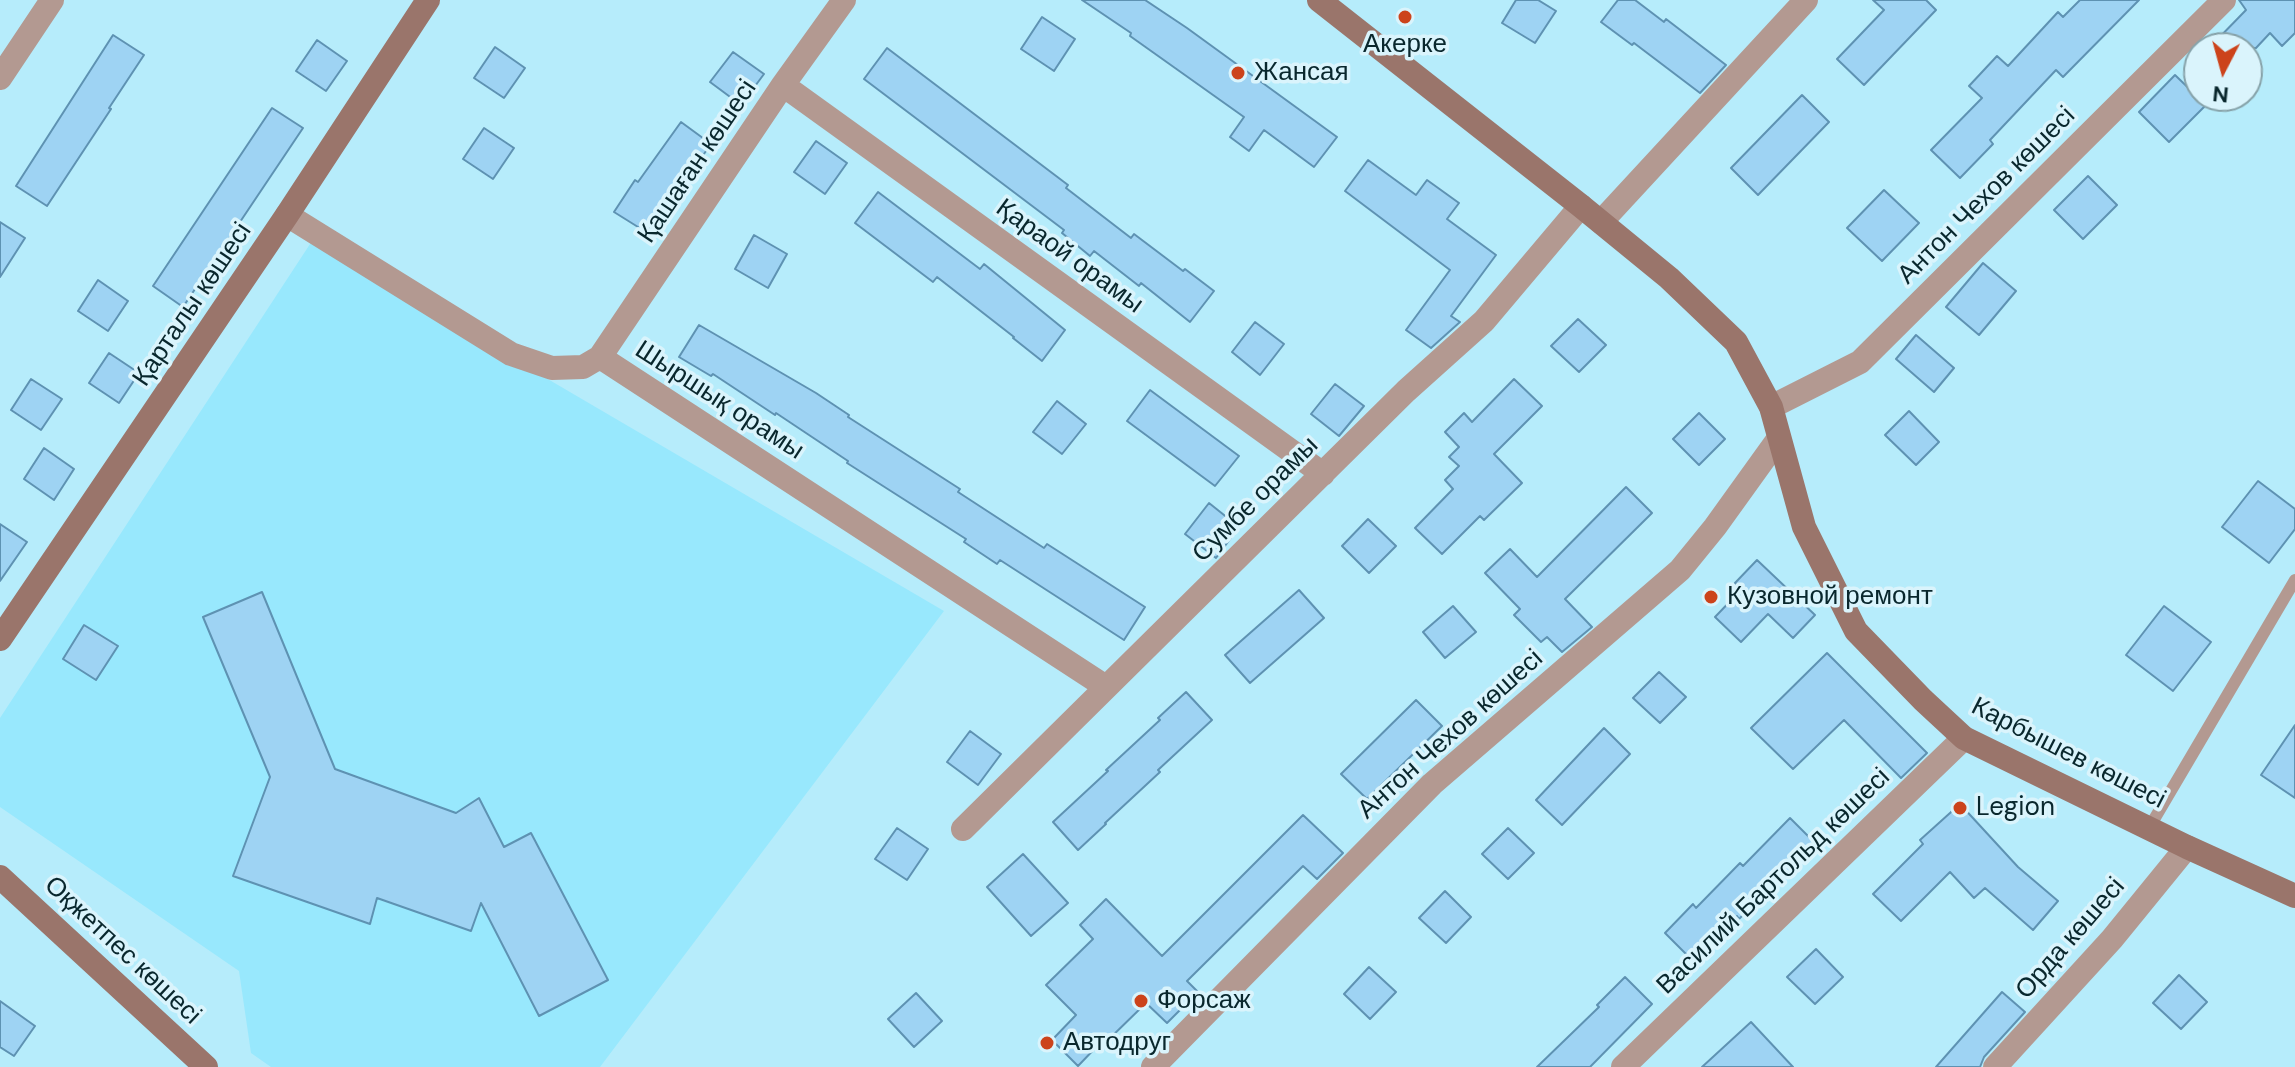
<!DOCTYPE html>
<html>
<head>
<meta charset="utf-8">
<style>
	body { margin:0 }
	#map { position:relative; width:2295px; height:1067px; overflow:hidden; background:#b6ecfb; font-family:"DM Sans",sans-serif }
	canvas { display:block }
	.north { position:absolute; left:2183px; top:32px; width:80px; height:80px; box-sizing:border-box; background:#daf4fc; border:2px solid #86a2a9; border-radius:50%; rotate:186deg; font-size:22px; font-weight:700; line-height:32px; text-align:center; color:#09272d }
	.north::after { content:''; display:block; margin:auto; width:28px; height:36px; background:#cc431b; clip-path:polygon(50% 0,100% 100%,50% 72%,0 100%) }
</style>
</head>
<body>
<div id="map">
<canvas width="2295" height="1067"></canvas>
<div class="north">N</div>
</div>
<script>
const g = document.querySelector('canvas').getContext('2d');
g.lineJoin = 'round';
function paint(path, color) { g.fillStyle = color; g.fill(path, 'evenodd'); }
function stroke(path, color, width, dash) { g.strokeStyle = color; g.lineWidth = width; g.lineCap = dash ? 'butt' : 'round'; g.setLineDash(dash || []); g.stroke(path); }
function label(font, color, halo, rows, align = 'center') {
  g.font = font + ' "DM Sans",sans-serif'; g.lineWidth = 7; g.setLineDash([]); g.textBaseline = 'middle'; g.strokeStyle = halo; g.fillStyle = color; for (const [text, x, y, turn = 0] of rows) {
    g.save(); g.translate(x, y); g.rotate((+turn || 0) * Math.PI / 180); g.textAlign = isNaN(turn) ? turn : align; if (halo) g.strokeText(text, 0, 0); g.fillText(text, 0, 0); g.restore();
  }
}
const built = new Path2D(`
	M312,241L944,611L600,1067H271L251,1053L239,971L0,807V718Z`);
const building = new Path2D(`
	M1082,0H1145L1187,28L1337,137L1314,167L1264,130L1249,151L1230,137L1244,117L1130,36L1131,33Z
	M1516,0H1538L1556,11L1535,43L1502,23Z
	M1618,0H1635L1664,22L1666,19L1726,65L1700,93L1634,43L1632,45L1601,22Z
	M1873,0H1926L1936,10L1864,85L1837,59L1884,10Z
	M2080,0H2139L2063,77L2056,70L1990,140L1993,144L1960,178L1931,150L1982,98L1969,86L1997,56L2008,66L2058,12L2063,17Z
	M2239,0H2295V33L2282,46L2270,33L2256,48H2209L2246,10Z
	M1042,17L1075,39L1054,71L1021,49Z
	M113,35L144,55L109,108L111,109L47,206L16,186Z
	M317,40L347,61L326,91L296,71Z
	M495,47L525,68L504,98L474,78Z
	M887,48L1068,185L1066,188L1131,238L1134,234L1183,271L1185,269L1214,291L1190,322L1141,283L1139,286L1094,251L1090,256L1062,233L1064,230L864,79Z
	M733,52L764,74L741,105L710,82Z
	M2175,75L2206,105L2169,142L2139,112Z
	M1802,95L1829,122L1758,195L1731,168Z
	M272,108L303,128L183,307L153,286Z
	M681,122L711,144L689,175L685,172L646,232L614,212L635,180L638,182Z
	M484,128L514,148L493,179L463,159Z
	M816,141L847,163L825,194L794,172Z
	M1368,160L1416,195L1427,180L1459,203L1447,219L1496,255L1451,316L1460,322L1431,348L1406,330L1450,270L1345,191Z
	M2088,176L2117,205L2083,239L2054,210Z
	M1884,190L1919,223L1882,261L1847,228Z
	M878,192L980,269L984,264L1065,330L1042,361L1013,338L1014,337L937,277L933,282L855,223Z
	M0,222L25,238L0,277Z
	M754,235L787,254L768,288L735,269Z
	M1983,263L2016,291L1979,335L1946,307Z
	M98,280L128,301L108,331L78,311Z
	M1578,319L1606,345L1579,372L1551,346Z
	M1255,322L1284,344L1260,375L1232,352Z
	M699,325L816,393L849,415L848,417L960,489L958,492L1044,548L1047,544L1145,607L1124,640L1000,560L997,564L964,542L966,539L847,463L848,461L776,413L775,415L713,374L711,376L679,357Z
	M1916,335L1954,368L1934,392L1896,359Z
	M109,353L139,373L119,403L89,383Z
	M31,379L62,399L41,430L11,410Z
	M1514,379L1542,406L1494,454L1522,483L1484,520L1480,516L1442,554L1415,528L1453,489L1445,480L1459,466L1449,457L1459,447L1445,432L1464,413L1472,422Z
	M1335,384L1364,406L1339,436L1311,414Z
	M1150,390L1239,456L1215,486L1127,421Z
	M1057,401L1086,424L1062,454L1033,432Z
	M1909,411L1939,442L1916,465L1885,435Z
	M1699,413L1725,439L1699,465L1673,439Z
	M44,448L74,469L54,500L24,479Z
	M2258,481L2295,509V529L2269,563L2222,527Z
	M1626,487L1652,513L1565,599L1592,627L1562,652L1547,637L1541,642L1514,615L1520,609L1485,573L1510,549L1537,577Z
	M1209,503L1239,527L1216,558L1185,534Z
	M1368,519L1396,546L1369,573L1342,546Z
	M0,524L27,542L0,581Z
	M1757,560L1815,615L1793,638L1768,614L1741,642L1715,617L1742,589L1735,583Z
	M1299,590L1324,618L1250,683L1225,655Z
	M262,592L335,769L456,813L479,798L504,847L531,833L608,980L539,1016L481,903L471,931L377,898L370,924L233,876L270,777L203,617Z
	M1453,606L1476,632L1445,658L1423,632Z
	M2164,606L2211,642L2173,691L2126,655Z
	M84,625L118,646L96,680L63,659Z
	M1827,653L1927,753L1901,778L1844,720L1793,769L1751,728Z
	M1659,672L1686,697L1660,723L1633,698Z
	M1186,692L1212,720L1158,770L1160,772L1105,823L1106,824L1078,850L1053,822L1108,771L1106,770L1160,720L1158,718Z
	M1416,700L1442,726L1367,799L1341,774Z
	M2295,725V798L2261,775Z
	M1604,728L1630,754L1562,825L1536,800Z
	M970,731L1001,754L978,785L947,762Z
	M1960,804L2018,867L2058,901L2033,930L1985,888L1974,898L1950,872L1901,921L1873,894L1923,844L1920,840Z
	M1303,815L1343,853L1317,879L1303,866L1187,981L1198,992L1167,1023L1146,1003L1105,1043L1102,1041L1078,1066L1052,1040L1076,1015L1046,985L1093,939L1080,925L1106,899L1162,956Z
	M1790,818L1818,846L1790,874L1787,871L1739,919L1737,916L1692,960L1665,933L1693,904L1696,908L1740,863L1743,866Z
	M897,828L928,849L907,880L875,859Z
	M1508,828L1534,853L1508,879L1482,854Z
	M1023,854L1068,903L1031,936L987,887Z
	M1445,891L1471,917L1446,943L1419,918Z
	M1816,949L1843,977L1815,1004L1787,977Z
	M1369,967L1396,992L1370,1019L1344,994Z
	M2179,975L2207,1002L2181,1029L2153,1003Z
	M1625,977L1652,1004L1590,1067H1537L1599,1007L1597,1005Z
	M2002,992L2025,1012L1984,1057L1980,1067H1936Z
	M916,993L942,1021L914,1047L888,1019Z
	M0,1001L35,1026L14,1056L0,1047Z
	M1751,1022L1793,1067H1702Z`);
const lane = new Path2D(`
	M2149,828L2295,580`);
const street = new Path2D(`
	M0,78L52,0
	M783,85L1323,474
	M287,215L511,354L552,368L583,367L600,357L1106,687
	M1601,222L1806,0
	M600,357L783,85L844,0
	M1771,407L1860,362L2224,0
	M963,829L1406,391L1484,321L1581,206
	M1153,1067L1432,784L1680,570L1715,527L1779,438
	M1623,1067L1964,738
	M1995,1067L2112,939L2187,847`);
const secondary = new Path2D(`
	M1319,0L1581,206L1669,278L1736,342L1771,407L1804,527L1856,631L1923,700L1964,738L2187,847L2295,896
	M0,639L287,215L428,0
	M0,877L206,1067`);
const markers = [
	[1405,17,8,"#cc431b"],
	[1238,73,8,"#cc431b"],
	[1711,597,8,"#cc431b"],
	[1960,808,8,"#cc431b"],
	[1141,1001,8,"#cc431b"],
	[1047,1043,8,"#cc431b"]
];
const poiNames = [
	["Акерке",1405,45,"center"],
	["Жансая",1254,73],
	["Кузовной ремонт",1727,597],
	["Legion",1976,808],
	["Форсаж",1157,1001],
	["Автодруг",1063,1043]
];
const streetNames = [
	["Қашаған көшесі",698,162,-56],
	["Антон Чехов көшесі",1987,196,-45],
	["Қараой орамы",1069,257,36],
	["Қарталы көшесі",193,305,-56],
	["Шыршық орамы",719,401,33],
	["Сумбе орамы",1256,500,-45],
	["Антон Чехов көшесі",1451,735,-42],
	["Карбышев көшесі",2068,754,27],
	["Василий Бартольд көшесі",1774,882,-44],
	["Орда көшесі",2071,939,-49],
	["Оқжетпес көшесі",122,951,43]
];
paint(built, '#98e8fd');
paint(building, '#9ed3f3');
stroke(building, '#5e92b2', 2);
stroke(lane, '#b39991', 12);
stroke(street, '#b39991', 24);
stroke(secondary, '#9a756b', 24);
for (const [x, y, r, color] of markers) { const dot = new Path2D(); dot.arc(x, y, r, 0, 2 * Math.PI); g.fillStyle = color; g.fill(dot); stroke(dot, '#daf4fc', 3); }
label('26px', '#09272d', '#daf4fc', poiNames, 'left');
label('26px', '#09272d', '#daf4fc', streetNames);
</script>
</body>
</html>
